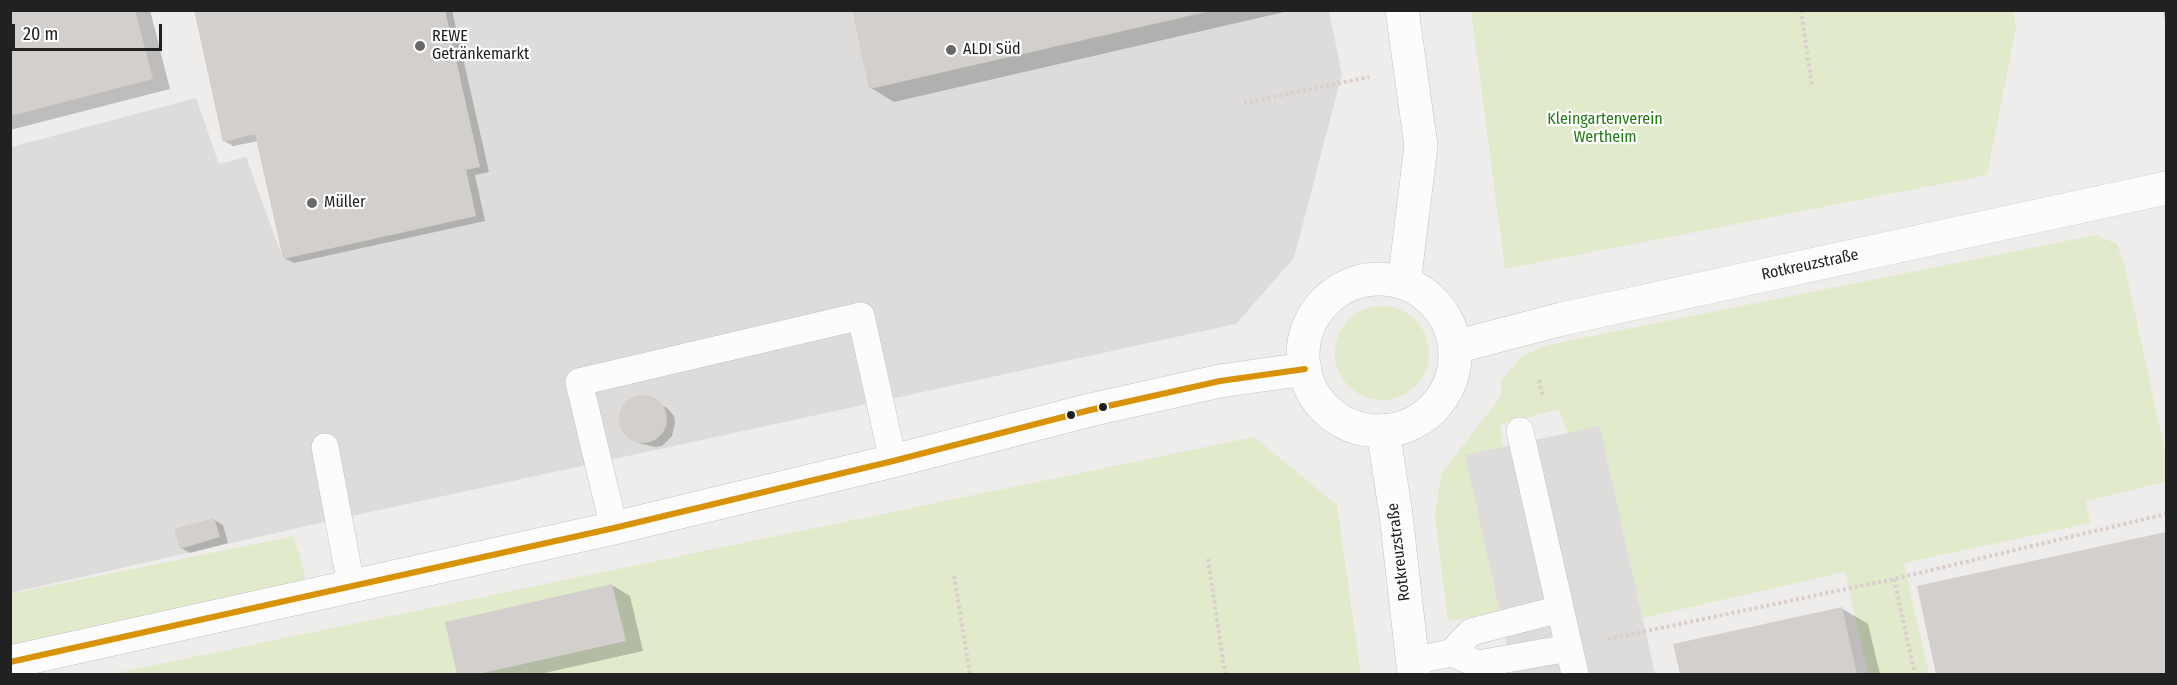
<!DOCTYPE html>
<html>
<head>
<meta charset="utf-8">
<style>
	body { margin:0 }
	#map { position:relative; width:2177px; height:685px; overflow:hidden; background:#efedeb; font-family:"Fira Sans Condensed",sans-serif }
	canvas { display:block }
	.frame { position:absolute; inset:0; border:12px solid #212121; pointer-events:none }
	.scale { position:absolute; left:12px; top:24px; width:150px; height:27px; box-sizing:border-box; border:3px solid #212121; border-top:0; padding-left:8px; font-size:18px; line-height:21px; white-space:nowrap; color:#212121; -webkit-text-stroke:4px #fff; paint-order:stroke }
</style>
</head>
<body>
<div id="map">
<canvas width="2177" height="685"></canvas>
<div class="frame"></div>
<div class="scale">20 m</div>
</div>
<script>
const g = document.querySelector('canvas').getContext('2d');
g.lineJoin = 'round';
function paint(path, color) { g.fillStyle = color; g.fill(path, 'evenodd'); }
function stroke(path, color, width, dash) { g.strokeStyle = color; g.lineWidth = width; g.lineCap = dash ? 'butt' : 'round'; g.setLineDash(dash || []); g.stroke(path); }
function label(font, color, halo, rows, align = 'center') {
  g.font = font + ' "Fira Sans Condensed",sans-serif'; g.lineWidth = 4.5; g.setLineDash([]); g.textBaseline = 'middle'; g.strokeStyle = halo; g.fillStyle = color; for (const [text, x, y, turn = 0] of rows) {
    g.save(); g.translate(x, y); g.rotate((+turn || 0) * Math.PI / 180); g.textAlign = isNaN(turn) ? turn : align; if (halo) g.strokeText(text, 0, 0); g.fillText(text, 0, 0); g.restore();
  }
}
const grass = new Path2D(`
	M2014,11L2016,28L1987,175L1505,269L1471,11Z
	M2096,235L2117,244L2125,267L2166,456V482L2086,501L2091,523L1904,563L1929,674H1868L1845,572L1643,618L1600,427L1568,433L1559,409L1500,425L1503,447L1466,455L1499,612L1450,621L1447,616L1435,516L1441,474L1501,396V381L1522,356L1547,345Z
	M1335 353a47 47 0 1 1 94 0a47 47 0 1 1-94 0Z
	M1254,437L1337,505L1361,674H111Z
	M294,536L310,594L18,660L11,636L10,594Z`);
const parking = new Path2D(`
	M445,11H852L870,89L1213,11H1329L1342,74L1294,258L1236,324L333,520L11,593V147L196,98L219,164L246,157L283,259L476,216L466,170L479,167Z
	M1600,426L1655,674H1513L1465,455Z`);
const shadow = new Path2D(`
	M10,10H150L170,89L10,130Z
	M195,10H452L489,172L475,175L485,221L294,263L284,258L258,141L233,146L224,141Z
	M853,10H1293L894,102L871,88Z
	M2163,10H2166V26Z
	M642,396L667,408L674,416L675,423L672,436L662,446L654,447L639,443L629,437L624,431L620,419L625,405L634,398Z
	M214,520L223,525L228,543L190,553L181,548Z
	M2166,533V674H1938L1919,587Z
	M612,585L630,596L643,651L540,674H459L447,623Z
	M1841,608L1868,624L1880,674H1681L1675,645Z`);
const building = new Path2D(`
	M10,10H135L153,79L10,116Z
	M194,10H445L480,167L466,170L476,216L283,259L255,134L223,142Z
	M852,10H1209V11L869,89Z
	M619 419a24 24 0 1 1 48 0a24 24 0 1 1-48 0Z
	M214,518L220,537L180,549L174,529Z
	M2166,532V674H1936L1917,586Z
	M612,584L626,641L479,674H457L445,622Z
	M1842,607L1857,674H1680L1673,644Z`);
const path = new Path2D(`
	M1801,10L1812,86
	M1244,103L1369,77
	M1539,380L1543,398
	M1208,559L1225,674
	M954,576L970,674
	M1894,579L1915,674
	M1608,639L1894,579L2166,514`);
const lane = new Path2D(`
	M1520,431L1575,674
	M325,447L351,585
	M614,528L579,382L861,316L893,461
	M1451,653L1478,664L1569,648
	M1412,661L1451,653L1471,632L1560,609`);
const street = new Path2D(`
	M1402,10L1421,146L1404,283
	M1303 355a76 76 0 1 1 152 0a76 76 0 1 1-152 0Z
	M1455,347L1562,319L2166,188
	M1383,430L1396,515L1414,674
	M10,662L614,528L893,461L1090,410L1220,381L1305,369`);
const bus1 = new Path2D(`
	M10,662L614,528L893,461L1090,410L1220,381L1305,369`);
const markers = [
	[420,46,6,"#696868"],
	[951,50,6,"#696868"],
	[312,203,6,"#696868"],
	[1103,407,5,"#212121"],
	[1071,415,5,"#212121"]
];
const poiNames = [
	["REWE",432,37],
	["Getränkemarkt",432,55],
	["ALDI Süd",963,50],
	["Müller",324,203]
];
const parkNames = [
	["Kleingartenverein",1605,120],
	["Wertheim",1605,138]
];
const streetNames = [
	["Rotkreuzstraße",1810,265,-12],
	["Rotkreuzstraße",1399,552,-97]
];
paint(grass, '#e2eacc');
paint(parking, '#dddcdb');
paint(shadow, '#0003');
paint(building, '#d2cfcd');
stroke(lane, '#c2c2c1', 28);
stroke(street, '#c2c2c1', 34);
stroke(path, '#dbcdce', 4, [3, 3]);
stroke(lane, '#fdfcfc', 27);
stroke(street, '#fdfcfc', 33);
stroke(bus1, '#d79205', 6);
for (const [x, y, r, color] of markers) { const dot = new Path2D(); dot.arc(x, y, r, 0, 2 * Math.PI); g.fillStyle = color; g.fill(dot); stroke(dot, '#fff', 2); }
label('16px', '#212121', '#fff', poiNames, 'left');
label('16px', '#237a14', '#fff', parkNames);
label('16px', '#212121', '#fff', streetNames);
</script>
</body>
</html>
